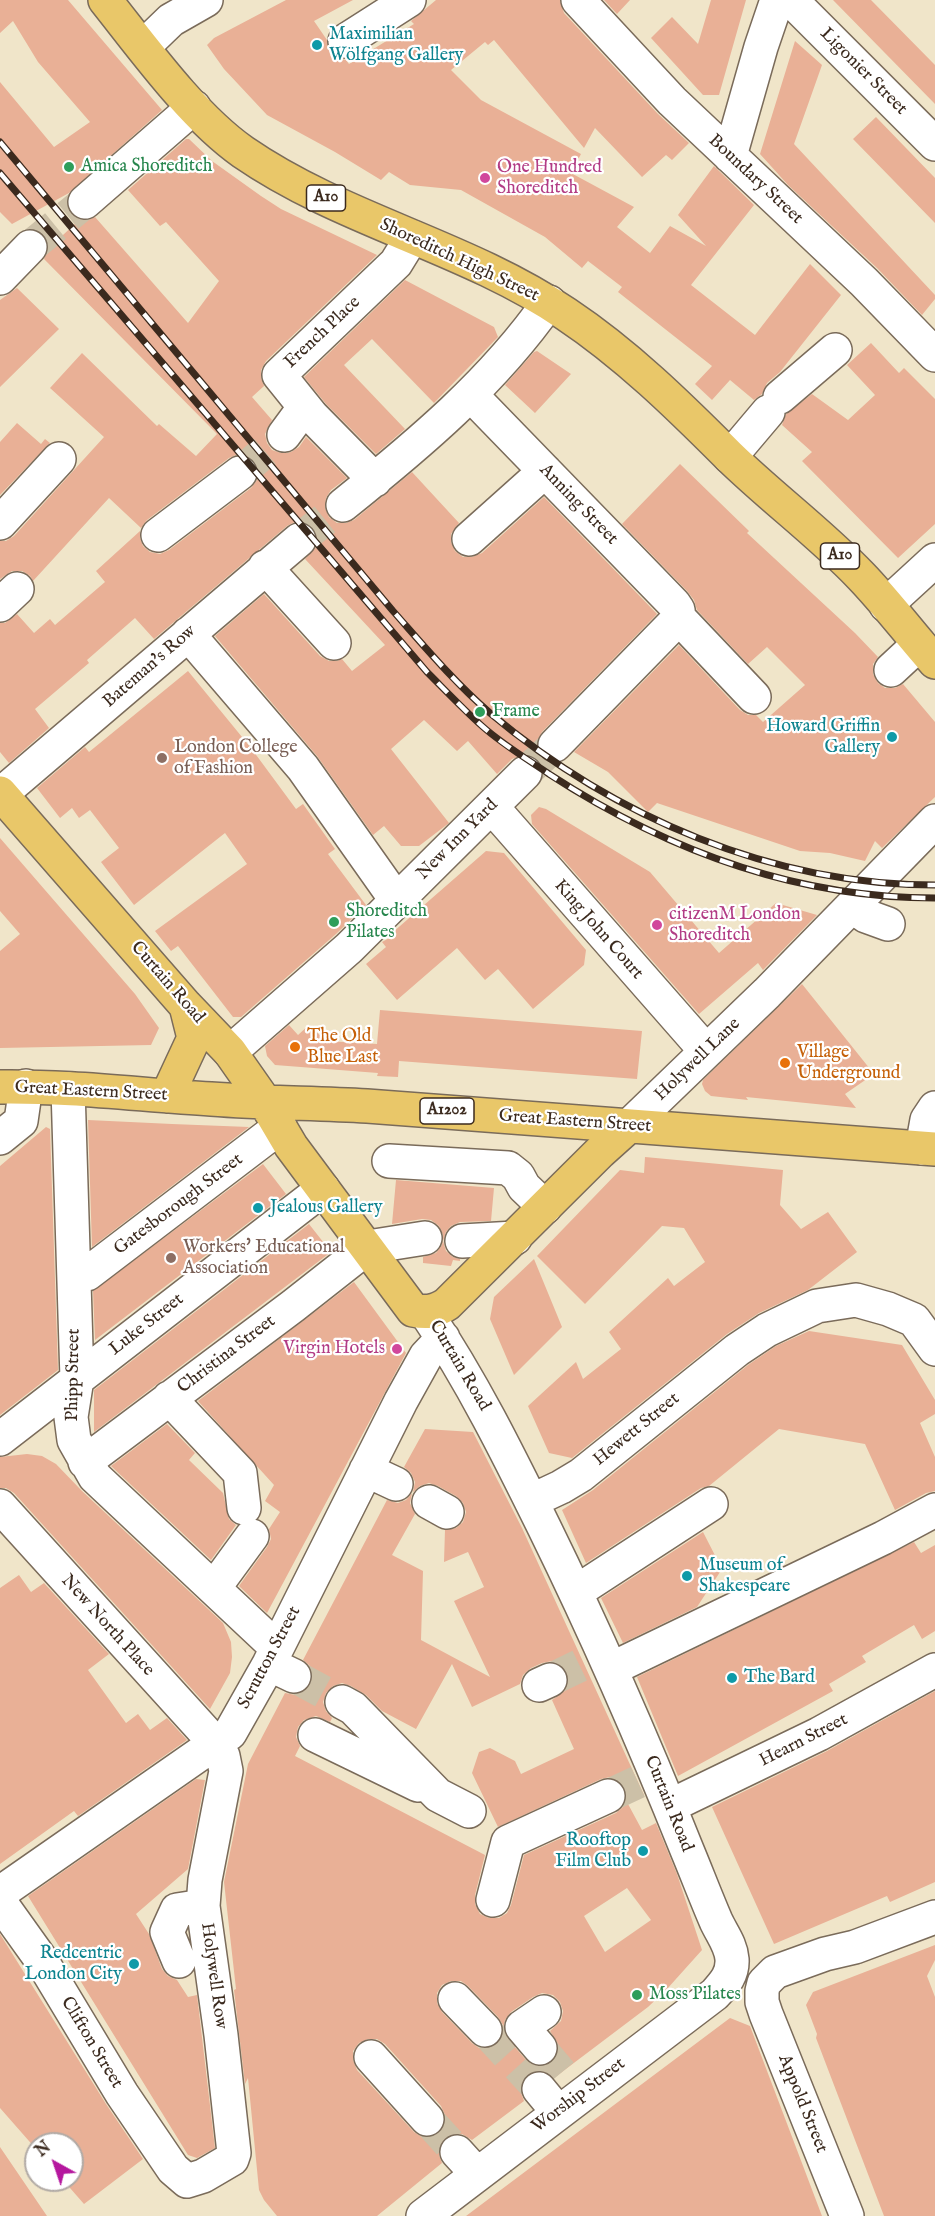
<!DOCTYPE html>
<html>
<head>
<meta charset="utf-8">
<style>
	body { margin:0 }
	#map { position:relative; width:935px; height:2216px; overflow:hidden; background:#f0e5c9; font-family:"IM FELL English",serif }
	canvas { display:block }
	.north { position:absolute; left:24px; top:2132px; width:60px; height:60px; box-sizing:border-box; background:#fff; border:2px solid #b1aaa5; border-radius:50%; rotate:320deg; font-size:16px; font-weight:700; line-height:24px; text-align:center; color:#3b2a1e }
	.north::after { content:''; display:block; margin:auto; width:21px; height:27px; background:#b5179e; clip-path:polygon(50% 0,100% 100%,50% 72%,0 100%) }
</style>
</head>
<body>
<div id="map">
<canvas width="935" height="2216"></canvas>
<div class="north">N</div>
</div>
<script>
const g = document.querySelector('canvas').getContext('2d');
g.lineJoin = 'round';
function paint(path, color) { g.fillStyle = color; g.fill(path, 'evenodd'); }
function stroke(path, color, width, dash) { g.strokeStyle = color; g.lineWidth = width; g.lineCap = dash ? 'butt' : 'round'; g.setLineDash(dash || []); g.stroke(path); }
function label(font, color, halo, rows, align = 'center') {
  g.font = font + ' "IM FELL English",serif'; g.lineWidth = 4.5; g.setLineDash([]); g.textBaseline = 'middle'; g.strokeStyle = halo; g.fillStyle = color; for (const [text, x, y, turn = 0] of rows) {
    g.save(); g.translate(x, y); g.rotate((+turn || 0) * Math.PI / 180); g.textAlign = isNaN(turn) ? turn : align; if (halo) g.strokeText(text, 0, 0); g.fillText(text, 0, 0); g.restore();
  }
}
const building = new Path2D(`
	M0,0H68L162,110L69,193L12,224L0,212V82L54,147L90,122L38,62L13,21L0,33Z
	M286,0H353L314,21L327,40L330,52L337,58L346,60L349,64L414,24L411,21L436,0H560L564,13L658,114L689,143L672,160L666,155L642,177L595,128L584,148L494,40L488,45L485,42L451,70L481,100L581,154L571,173L634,207L617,227L650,253L670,226L706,246L678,215L714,166L754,205L691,285L755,335L810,264L841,295L780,372L767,383L762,394L754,400L730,380L712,400L695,384L712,366L618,292L622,287L588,261L582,268L545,237L461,190L410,185L389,172L381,180L335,152L267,115L224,69L207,45L214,38Z
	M604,0H630L617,14Z
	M711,0H746L719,95H703L651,38L672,17L698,44Z
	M833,0H871L935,65V104Z
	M795,41L822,65L794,144L935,295V299L922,315L877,268L788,185L760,154Z
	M876,117L935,178V223L853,139Z
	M186,139H189L212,161L261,196L281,209L377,255L266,361L261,370V378L264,386L252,397L272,420L265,434L267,443L272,450L281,453L291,452L299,447L306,437L347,478L331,490L326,498L325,508L329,517L337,523H346L354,520L412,472L459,523L451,534V542L455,551L463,557H472L482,553L544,497L657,614L542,732L537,741L523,755L512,759L497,774L468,741L457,751L424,720L391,749L449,823L419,846H401L384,826L373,835L317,756L215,636L264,594L320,656L329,661H337L342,659L352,671L385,645L305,559L316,547L317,537L313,527L305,522H295L287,526L154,639L135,618L87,660L89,663L35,709L49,728L9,763L0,752V623H5L17,614L34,633L50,619L55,625L105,582L96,571L140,531V538L143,546L150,552L160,554L169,550L251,488L257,480L258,470L255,461L248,456L238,454L229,458L147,520L141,528L109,498L33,581L30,576L22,571H12L0,579V541H6L14,536L104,437L50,388L82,353L157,426L159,424L196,456L217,434L44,259L48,249L79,220H88L95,217L188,323L219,281L166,222L160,226L128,190Z
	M405,280L494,327L498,337L434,403L372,339L344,365L405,429L376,454L326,404L304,377Z
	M17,288L59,329L0,387V300Z
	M871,343L899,373L904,368L935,399V524L898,558L802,461L812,452L782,425L786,414L812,394L848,420L875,395L847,365Z
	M537,351L571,374L535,413L505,385L534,352Z
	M17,423L41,444L45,439L50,443L0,495V442Z
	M680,464L749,531L747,533L855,633L878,657L873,664V674L878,683L885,688H895L903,684L935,722V797L882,848L875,841L865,861L830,853L800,851L657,803L648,812L608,772L574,752L679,645L740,710L748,715H756L763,722L805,685L767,647L748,664L697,610L694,600L687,591L622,524Z
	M188,671L251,748L296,809L303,804L335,849L328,854L366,905L336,934L241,1017H233L178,946L171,951L155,931L247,864L225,833L134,905L101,862L119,848L90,810L79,818L72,808L60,818L37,788L85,747L89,752Z
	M539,807L546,809L650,872L719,953L776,903L817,915L763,970L758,963L699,1014L532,824L531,815Z
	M0,838L135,994L159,1028L151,1045L0,1048V951L20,934L0,911Z
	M486,851L504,853L586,950L584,965L533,1009L498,969L485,980L457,948L397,1000L366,964L386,947L382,942L393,936L392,933Z
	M802,984L874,1074L845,1094L856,1108L746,1097L748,1100L711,1096L705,1091L702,1084L703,1080Z
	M380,1010L642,1031L637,1079L399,1061L398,1077L377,1076L378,1073L275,1065L267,1056L265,1046L289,1025L298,1035L309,1025L326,1041L377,1044Z
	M88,1120L172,1124L249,1127L92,1247Z
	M46,1127L50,1129L58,1370L0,1415V1166Z
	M645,1157L783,1170L780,1205L801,1229L828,1212L857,1252L808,1290L759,1313L727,1334L572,1458L549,1453L528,1406L576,1362L583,1379L621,1349L609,1332L668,1278L674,1286L705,1262L684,1228L662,1226L585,1304L537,1256L620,1170L644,1173Z
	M263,1164L286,1194L95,1340L93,1291Z
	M396,1180L494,1188L491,1221L460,1222L451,1226L446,1232L443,1241L446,1251L453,1257L460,1259V1261L453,1260L451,1266L423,1263V1257L436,1253L442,1245L443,1235L439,1226L431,1220L422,1219L392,1224Z
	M309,1224L331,1252L94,1432V1390Z
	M534,1259L562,1327L514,1375L490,1319L494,1297Z
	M354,1282L406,1353L267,1613L239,1586L267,1547L271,1539L269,1529L280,1512L265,1501L274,1485L198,1401Z
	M809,1331L902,1345L935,1400V1414L920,1423L935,1457V1491L926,1493L895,1510L865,1444L779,1429L709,1486L701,1488L586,1563L562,1510L593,1490L748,1365L776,1346Z
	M167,1424L195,1453L189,1460L223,1493L229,1519L236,1525L211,1560L111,1466Z
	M425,1429L473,1432L522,1528L638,1782L644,1795L628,1804L642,1830L656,1823L677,1874L702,1950L667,1989L648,2007L554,2078L545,2071L536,2070L528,2074L521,2083V2093L524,2101L472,2140L462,2134H452L445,2138L439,2147V2155L442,2163L377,2216H277L264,2200L259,2190L248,2078L245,2084L234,1990L236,1989L224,1882L248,1764L285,1693L296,1695L304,1692L311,1685L313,1674L310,1666L303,1660L387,1500L398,1503L406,1500L413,1492L415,1482L411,1473L404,1467ZM429,1483L438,1486L456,1496L463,1503L466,1512L463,1522L456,1528L445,1530L444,1562L468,1552L484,1587L454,1601L490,1677L421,1640L423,1571L392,1555L415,1514L410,1503L412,1493L420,1486ZM552,1661L561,1665L567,1673L569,1682L566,1690L552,1700L574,1749L521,1774L515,1761L490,1748L479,1752L472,1773L498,1827L601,1779L610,1777L619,1781L625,1789L627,1798L623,1807L616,1813L524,1855L511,1905L507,1913L499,1918H489L480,1914L475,1904V1895L485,1855L295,1756L300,1746L296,1737L298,1727L304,1720L316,1716L330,1722L332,1718L326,1711L323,1702L326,1693L333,1686L342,1683L351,1686L366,1695L382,1711L416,1729L452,1664L472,1707L520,1684L523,1675L531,1668L542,1663ZM627,1888L651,1920L605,1952L584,1916ZM451,1981H461L468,1986L498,2017L503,2025V2035L498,2044L489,2048H479L472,2043L442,2012L437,2003V1993L442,1985ZM542,1993L553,1995L560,2002L563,2011L561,2021L550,2031L558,2044L557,2055L552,2063L543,2066L533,2065L526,2060L508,2039L503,2029L505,2020L511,2012L533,1997ZM368,2039H377L385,2044L441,2106L445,2115V2124L439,2133L431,2137H422L414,2132L357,2070L353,2060V2051L359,2043Z
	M27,1454L42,1456L56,1464L82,1491L223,1623L231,1642L232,1657L230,1673L210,1709L14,1493L6,1488H0V1457Z
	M703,1532L722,1569L697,1607L623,1643L601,1598Z
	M914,1542L921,1553L935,1545V1631L922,1639L914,1625L862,1656L866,1662L829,1684L833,1691L678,1776L637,1677Z
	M19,1575L31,1592L44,1583L109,1654L88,1670L126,1723L138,1714L150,1730L167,1718L187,1740L78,1816L74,1811L0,1864V1588Z
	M935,1691V1882L890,1902L887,1896L774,1944L712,1807L827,1751Z
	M196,1779L205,1780L188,1869L136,1914L149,1934L162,1969L168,1976L177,1980L188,1997L197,1995L215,2148L197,2158L188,2155L28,1896Z
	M0,1934L106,2104L143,2159L84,2204L63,2180H72V2144H36V2149L0,2108Z
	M935,1945V1960L927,1976L935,1997V2216H884L816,2038L817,2034L806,2005L813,1992Z
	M730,2018L750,2026L822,2216H466Z
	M0,2147L47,2216H0Z`);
const minorTunnel = new Path2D(`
	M30,247L85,202
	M240,473L284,435
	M299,540L343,505
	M525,773L555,745
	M294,1676L342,1702
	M550,1680L585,1663
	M608,1796L638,1782
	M485,2030L539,2089
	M540,2048L561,2073
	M427,2119L457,2152`);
const minor = new Path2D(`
	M578,0L672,101L864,282L935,355
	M791,0L935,144
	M345,41L409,0
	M143,47L171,20L206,0
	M730,156L761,47L777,0
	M85,202L194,107
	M0,278L30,247
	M471,395L674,604L678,610L679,618
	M780,397L835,350
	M284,435L298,416H312
	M730,457L768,412
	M375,480L312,416L279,375L396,263L412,237
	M343,505C419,444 493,382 549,302
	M0,523L59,459
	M158,535L240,473
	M469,539L545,471
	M265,567L334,643
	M0,605L17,589
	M886,605L935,560
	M679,618L754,697
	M188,634L303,768L397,901
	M891,670L919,644
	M555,745L679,618
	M1,794L299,540
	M492,807L706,1051
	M852,906L866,916L888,924
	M230,1052L349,948L525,773
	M68,1089L77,1379L71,1417L74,1440L95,1477L277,1648
	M629,1126L767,993L935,821
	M0,1138L21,1121L26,1086
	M922,1148L927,1120L935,1108
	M389,1161L508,1168L518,1176L524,1187L545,1207
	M462,1241L515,1238
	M74,1276L87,1274L280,1127
	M169,1398L240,1473L244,1508
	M0,1439L323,1189
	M85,1462L293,1306L368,1247L425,1238
	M366,1470L396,1484
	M531,1501L561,1487L581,1475L737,1350L767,1330L817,1306L856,1300L888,1309L914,1320L935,1349
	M429,1502L447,1512
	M0,1506L216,1744L223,1756L226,1771L205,1880L203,1906L221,2035L234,2153L232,2159L203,2176L187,2181L173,2169L122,2094L40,1958L0,1902
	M214,1588L252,1536
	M576,1592L711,1504
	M269,1664L294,1676
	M611,1669L883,1538L935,1510
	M539,1685L550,1680
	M342,1702L353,1708L438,1795L469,1811
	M315,1735L418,1785
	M670,1806L819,1734L935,1670
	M0,1893L230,1733L269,1664L401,1401L426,1356L443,1338
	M493,1900L508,1842L608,1796
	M179,1961L167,1932L177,1910L203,1906
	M455,1999L485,2030
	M540,2048L522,2027L544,2012
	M371,2057L427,2119
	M539,2089L558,2112
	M457,2152L477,2174
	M423,2216L715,1994C725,1983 733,1974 732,1959C731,1945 722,1934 716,1921C706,1898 697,1874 687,1850C643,1740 596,1633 544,1527C508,1454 472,1381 426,1313
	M847,2216L766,2014L762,2002V1991L764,1983L775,1972L825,1954L855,1947L935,1917`);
const highway = new Path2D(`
	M105,0C144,49 192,116 243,152C343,221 466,246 566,314C626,354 678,405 729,456C772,498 820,533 861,576C887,603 910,634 935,662
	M0,793L186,1006L230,1052L265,1102L291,1146L413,1310C427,1313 435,1312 447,1304L600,1152L629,1126
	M0,1087C71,1086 141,1095 211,1099C263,1103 315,1103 367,1106L935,1149
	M167,1096L194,1038L186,1006`);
const rail = new Path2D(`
	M0,142L393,611C424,646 455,683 490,713C614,817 772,885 935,885
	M0,173L427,672C445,690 463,709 482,726C502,744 527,759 549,774C666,850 795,898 935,898`);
const markers = [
	[317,45,6,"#0f9aa8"],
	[69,167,6,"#2e9e5b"],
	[485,178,6,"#d1479c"],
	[480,712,6,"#2e9e5b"],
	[892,737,6,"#0f9aa8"],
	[162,758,6,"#8d6e63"],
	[334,922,6,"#2e9e5b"],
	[657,925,6,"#d1479c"],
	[295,1047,6,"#e8710a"],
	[785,1063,6,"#e8710a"],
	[258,1208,6,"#0f9aa8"],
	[171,1258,6,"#8d6e63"],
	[397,1349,6,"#d1479c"],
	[687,1576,6,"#0f9aa8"],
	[732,1678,6,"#0f9aa8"],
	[643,1851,6,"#0f9aa8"],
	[134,1964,6,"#0f9aa8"],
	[637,1995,6,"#2e9e5b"]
];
const shields = [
	[326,198,39],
	[840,556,39],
	[447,1111,54]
];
const shieldNames = [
	["A10",326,198],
	["A10",840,556],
	["A1202",447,1111]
];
const cultureNames = [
	["Maximilian",329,35],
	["Wölfgang Gallery",329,56],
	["Howard Griffin",880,727,"right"],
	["Gallery",880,748,"right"],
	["Jealous Gallery",270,1208],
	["Museum of",699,1566],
	["Shakespeare",699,1587],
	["The Bard",744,1678],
	["Rooftop",631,1841,"right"],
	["Film Club",631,1862,"right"],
	["Redcentric",122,1954,"right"],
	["London City",122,1975,"right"]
];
const streetNames = [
	["Ligonier Street",863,72,45],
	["Boundary Street",755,180,43],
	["Shoreditch High Street",459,261,25],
	["French Place",323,333,-43],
	["Anning Street",578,505,46],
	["Bateman's Row",150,667,-41],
	["New Inn Yard",458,840,-45],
	["King John Court",598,930,49],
	["Curtain Road",167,983,49],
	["Holywell Lane",698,1060,-44],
	["Great Eastern Street",91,1092,3],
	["Great Eastern Street",575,1122,4],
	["Gatesborough Street",179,1205,-37],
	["Luke Street",147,1325,-38],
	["Christina Street",227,1355,-37],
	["Curtain Road",459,1366,59],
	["Phipp Street",74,1375,-89],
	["Hewett Street",637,1430,-39],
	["New North Place",107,1626,48],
	["Scrutton Street",270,1658,-62],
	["Hearn Street",804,1741,-27],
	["Curtain Road",668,1804,68],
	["Holywell Row",213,1976,82],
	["Clifton Street",91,2043,59],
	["Worship Street",579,2096,-37],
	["Appold Street",802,2104,68]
];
const leisureNames = [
	["Amica Shoreditch",81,167],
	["Frame",492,712],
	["Shoreditch",346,912],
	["Pilates",346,933],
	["Moss Pilates",649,1995]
];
const hotelNames = [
	["One Hundred",497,168],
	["Shoreditch",497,189],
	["citizenM London",669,915],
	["Shoreditch",669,936],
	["Virgin Hotels",385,1349,"right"]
];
const educationNames = [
	["London College",174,748],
	["of Fashion",174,769],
	["Workers' Educational",183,1248],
	["Association",183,1269]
];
const foodNames = [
	["The Old",307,1037],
	["Blue Last",307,1058],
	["Village",797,1053],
	["Underground",797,1074]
];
paint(building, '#e9b096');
stroke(minorTunnel, '#ccc0a7', 33, [33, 16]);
stroke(minor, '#7a6b5a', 36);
stroke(highway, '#7a6b5a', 36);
stroke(minor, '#fff', 33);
stroke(highway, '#e9c769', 33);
stroke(rail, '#3b2a1e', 7);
stroke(rail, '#fff', 4.5, [14]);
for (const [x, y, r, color] of markers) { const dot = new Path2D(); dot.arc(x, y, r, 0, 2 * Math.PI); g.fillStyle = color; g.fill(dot); stroke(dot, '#fff', 2); }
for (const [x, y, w] of shields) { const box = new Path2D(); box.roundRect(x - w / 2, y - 13, w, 26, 4.5); g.fillStyle = '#fff'; g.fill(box); stroke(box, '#3b2a1e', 1.5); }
label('bold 16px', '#3b2a1e', null, shieldNames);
label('18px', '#0d838f', '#fff', cultureNames, 'left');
label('18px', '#3b2a1e', '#fff', streetNames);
label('18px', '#27864d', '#fff', leisureNames, 'left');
label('18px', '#b23c85', '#fff', hotelNames, 'left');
label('18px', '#785e54', '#fff', educationNames, 'left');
label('18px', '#c56008', '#fff', foodNames, 'left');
</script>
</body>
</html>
